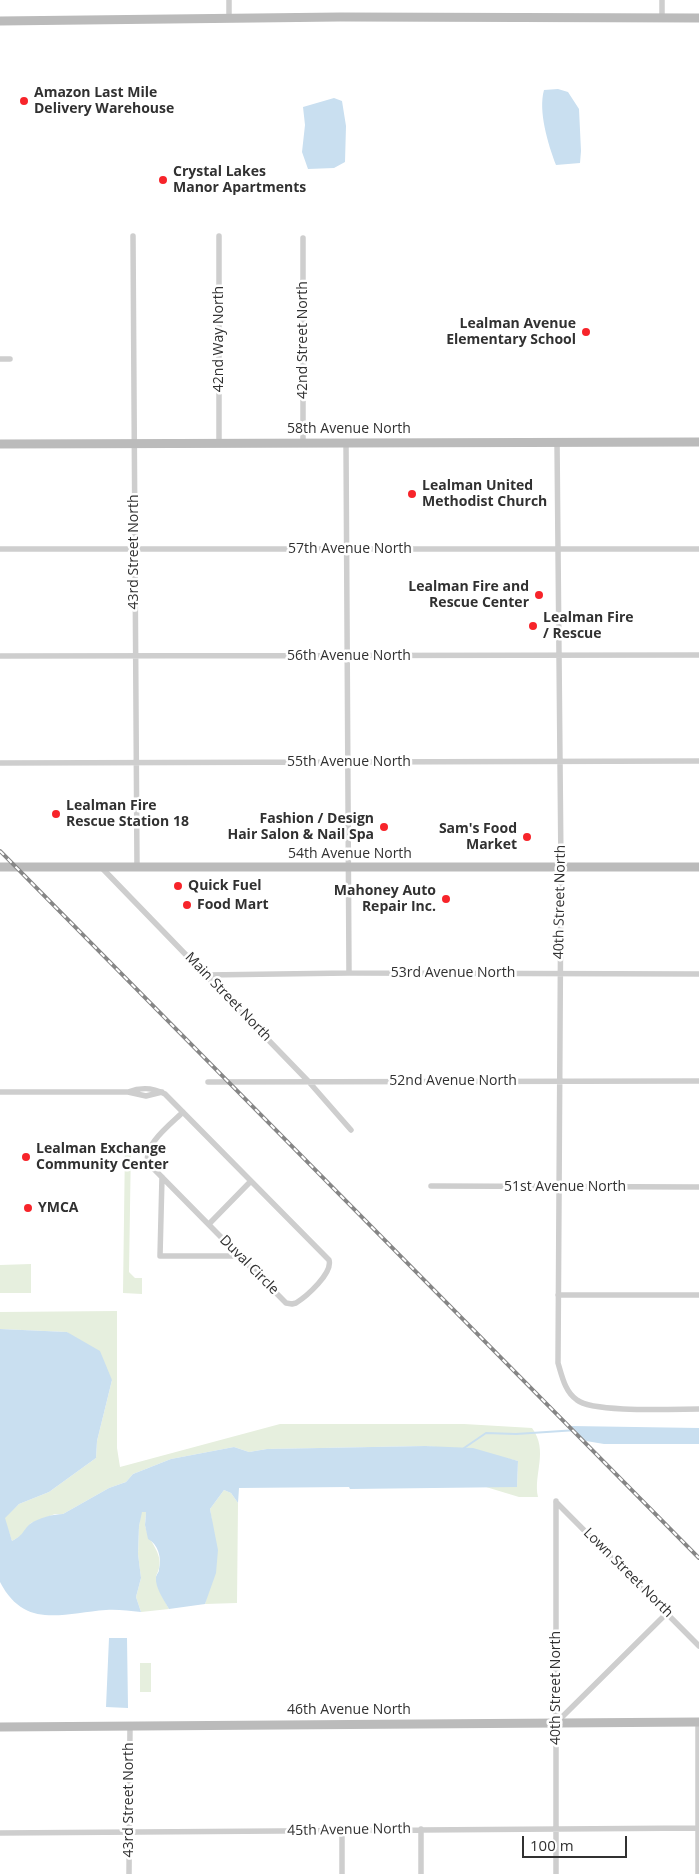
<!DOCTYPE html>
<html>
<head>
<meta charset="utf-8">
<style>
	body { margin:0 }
	#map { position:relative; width:699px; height:1874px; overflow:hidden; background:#fff; font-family:"Open Sans",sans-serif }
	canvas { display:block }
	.scale { position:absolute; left:522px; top:1836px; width:105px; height:22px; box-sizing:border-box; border:2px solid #313131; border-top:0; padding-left:6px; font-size:15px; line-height:18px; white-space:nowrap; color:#313131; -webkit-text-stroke:4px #fff; paint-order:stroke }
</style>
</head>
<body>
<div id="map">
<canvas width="699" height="1874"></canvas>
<div class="scale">100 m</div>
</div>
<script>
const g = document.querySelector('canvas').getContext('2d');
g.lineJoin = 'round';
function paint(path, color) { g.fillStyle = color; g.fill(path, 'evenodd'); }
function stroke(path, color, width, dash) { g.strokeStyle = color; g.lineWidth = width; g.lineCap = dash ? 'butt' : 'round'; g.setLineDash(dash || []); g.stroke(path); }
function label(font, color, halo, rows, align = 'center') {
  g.font = font + ' "Open Sans",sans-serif'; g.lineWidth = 5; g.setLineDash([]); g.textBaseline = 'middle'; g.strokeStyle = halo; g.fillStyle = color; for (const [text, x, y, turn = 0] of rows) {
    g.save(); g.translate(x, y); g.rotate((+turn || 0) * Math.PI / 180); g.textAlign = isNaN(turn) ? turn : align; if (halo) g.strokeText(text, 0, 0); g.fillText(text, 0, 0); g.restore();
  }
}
const green = new Path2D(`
	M125,1144H131L129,1272L135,1278H142V1294L123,1293Z
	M31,1264V1293H0V1265Z
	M117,1311V1448L120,1467L280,1424H464L532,1428C549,1451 533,1474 538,1497H519L486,1487H517L518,1461C487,1453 456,1448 425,1446L267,1449L249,1452L234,1447L171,1459L133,1474L126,1482L109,1488L63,1514H55L31,1523L22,1535L12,1541L4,1518L19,1504L49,1492L96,1458L97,1441L112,1380L67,1332L0,1329V1312Z
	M224,1490L231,1493L238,1503L237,1603L205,1604C214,1575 216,1539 210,1509Z
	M141,1512H146C146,1516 145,1520 145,1524C147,1543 168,1554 156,1576L160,1592L169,1609L141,1612L136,1597L141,1578L138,1554L139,1526Z
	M140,1663H151V1692H140Z`);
const water = new Path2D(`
	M558,89L568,92L579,109L581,151L580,163L556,165C548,144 538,111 544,90Z
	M334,98L342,101L346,126L345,162L334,168L308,169L302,152L305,125L303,107Z
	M0,1329L67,1332L100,1351L112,1380L97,1441L96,1458L49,1492L19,1504L5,1518L12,1541C25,1534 22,1531 30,1524C38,1518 54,1514 63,1514L109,1488L126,1482L133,1474L171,1459L234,1447L249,1452L267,1449L425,1446L473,1448L518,1461L517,1487L350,1489L349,1487L239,1488L238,1503L231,1493L224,1490L210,1509L218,1550L216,1573L205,1604L169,1609C164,1600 155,1588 156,1577C157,1573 159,1573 159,1569C162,1558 158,1544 148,1539L145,1525L146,1512H142L139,1526L138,1554L141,1578L136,1597L141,1612C129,1611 117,1609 106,1610C63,1613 25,1630 0,1582Z
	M571,1426L699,1428V1444H604L580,1440Z
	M109,1638H127L128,1708L106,1707Z`);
const stream = new Path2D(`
	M464,1448L486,1433L516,1434L577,1430`);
const street = new Path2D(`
	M229,0V17
	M662,0V18
	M133,236L137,867
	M303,238V443
	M0,359H10
	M557,442L561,868L558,1363C562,1376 565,1392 577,1400C593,1413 675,1409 699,1409
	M219,443V236
	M346,443L349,973
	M0,549H699
	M0,656L699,655
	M0,763L699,761
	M101,867L309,1082L351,1130
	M207,975L349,973L699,974
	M208,1082L699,1081
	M0,1092H128L146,1096L162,1092
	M128,1092C141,1087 152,1087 165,1094L329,1260C333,1273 307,1296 296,1303L292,1304L286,1303L149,1164C140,1147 172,1123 183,1112
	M162,1177L160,1256H240
	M431,1186L699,1187
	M209,1224L251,1181
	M558,1295H699
	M556,1502L699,1646
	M556,1723L667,1613
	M0,1833L699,1828
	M129,1874L130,1726
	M342,1874V1830
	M421,1874V1829
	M556,1874V1501
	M698,1874V1722`);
const secondary = new Path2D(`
	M0,21L340,17L699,18
	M0,444L699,442
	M0,867H699
	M0,1727L699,1722`);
const rail = new Path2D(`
	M0,851L699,1558`);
const markers = [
	[24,101,5,"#f7242a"],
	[163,180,5,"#f7242a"],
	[586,332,5,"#f7242a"],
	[412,494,5,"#f7242a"],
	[539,595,5,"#f7242a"],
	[533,626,5,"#f7242a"],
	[56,814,5,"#f7242a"],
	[384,827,5,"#f7242a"],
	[527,837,5,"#f7242a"],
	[178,886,5,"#f7242a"],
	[446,899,5,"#f7242a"],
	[187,905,5,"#f7242a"],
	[26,1157,5,"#f7242a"],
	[28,1208,5,"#f7242a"]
];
const poiNames = [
	["Amazon Last Mile",34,93],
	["Delivery Warehouse",34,109],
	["Crystal Lakes",173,172],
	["Manor Apartments",173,188],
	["Lealman Avenue",576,324,"right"],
	["Elementary School",576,340,"right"],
	["Lealman United",422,486],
	["Methodist Church",422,502],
	["Lealman Fire and",529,587,"right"],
	["Rescue Center",529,603,"right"],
	["Lealman Fire",543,618],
	["/ Rescue",543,634],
	["Lealman Fire",66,806],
	["Rescue Station 18",66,822],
	["Fashion / Design",374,819,"right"],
	["Hair Salon & Nail Spa",374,835,"right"],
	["Sam's Food",517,829,"right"],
	["Market",517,845,"right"],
	["Quick Fuel",188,886],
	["Mahoney Auto",436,891,"right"],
	["Repair Inc.",436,907,"right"],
	["Food Mart",197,905],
	["Lealman Exchange",36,1149],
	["Community Center",36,1165],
	["YMCA",38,1208]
];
const streetNames = [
	["42nd Way North",219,339,-90],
	["42nd Street North",303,340,-90],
	["58th Avenue North",349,429],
	["57th Avenue North",350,549],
	["43rd Street North",134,552,-90],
	["56th Avenue North",349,656],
	["55th Avenue North",349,762],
	["54th Avenue North",350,854],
	["40th Street North",560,902,-89],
	["53rd Avenue North",453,973],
	["Main Street North",228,997,46],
	["52nd Avenue North",453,1081],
	["51st Avenue North",565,1187],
	["Duval Circle",249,1265,45],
	["Lown Street North",628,1573,45],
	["40th Street North",556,1688,-90],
	["46th Avenue North",349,1710],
	["43rd Street North",129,1800,-90],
	["45th Avenue North",349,1830,-1]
];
paint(green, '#e6efde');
paint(water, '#c9dff0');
stroke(stream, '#c9dff0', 2);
stroke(street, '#cecece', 5.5);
stroke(secondary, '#bbb', 9);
stroke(rail, '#868686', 4);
stroke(rail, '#fff', 2, [5.5]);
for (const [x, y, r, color] of markers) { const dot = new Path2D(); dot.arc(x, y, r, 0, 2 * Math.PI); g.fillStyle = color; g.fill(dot); stroke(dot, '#fff', 2); }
label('bold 14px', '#313131', '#fff', poiNames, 'left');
label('14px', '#313131', '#fff', streetNames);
</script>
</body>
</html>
